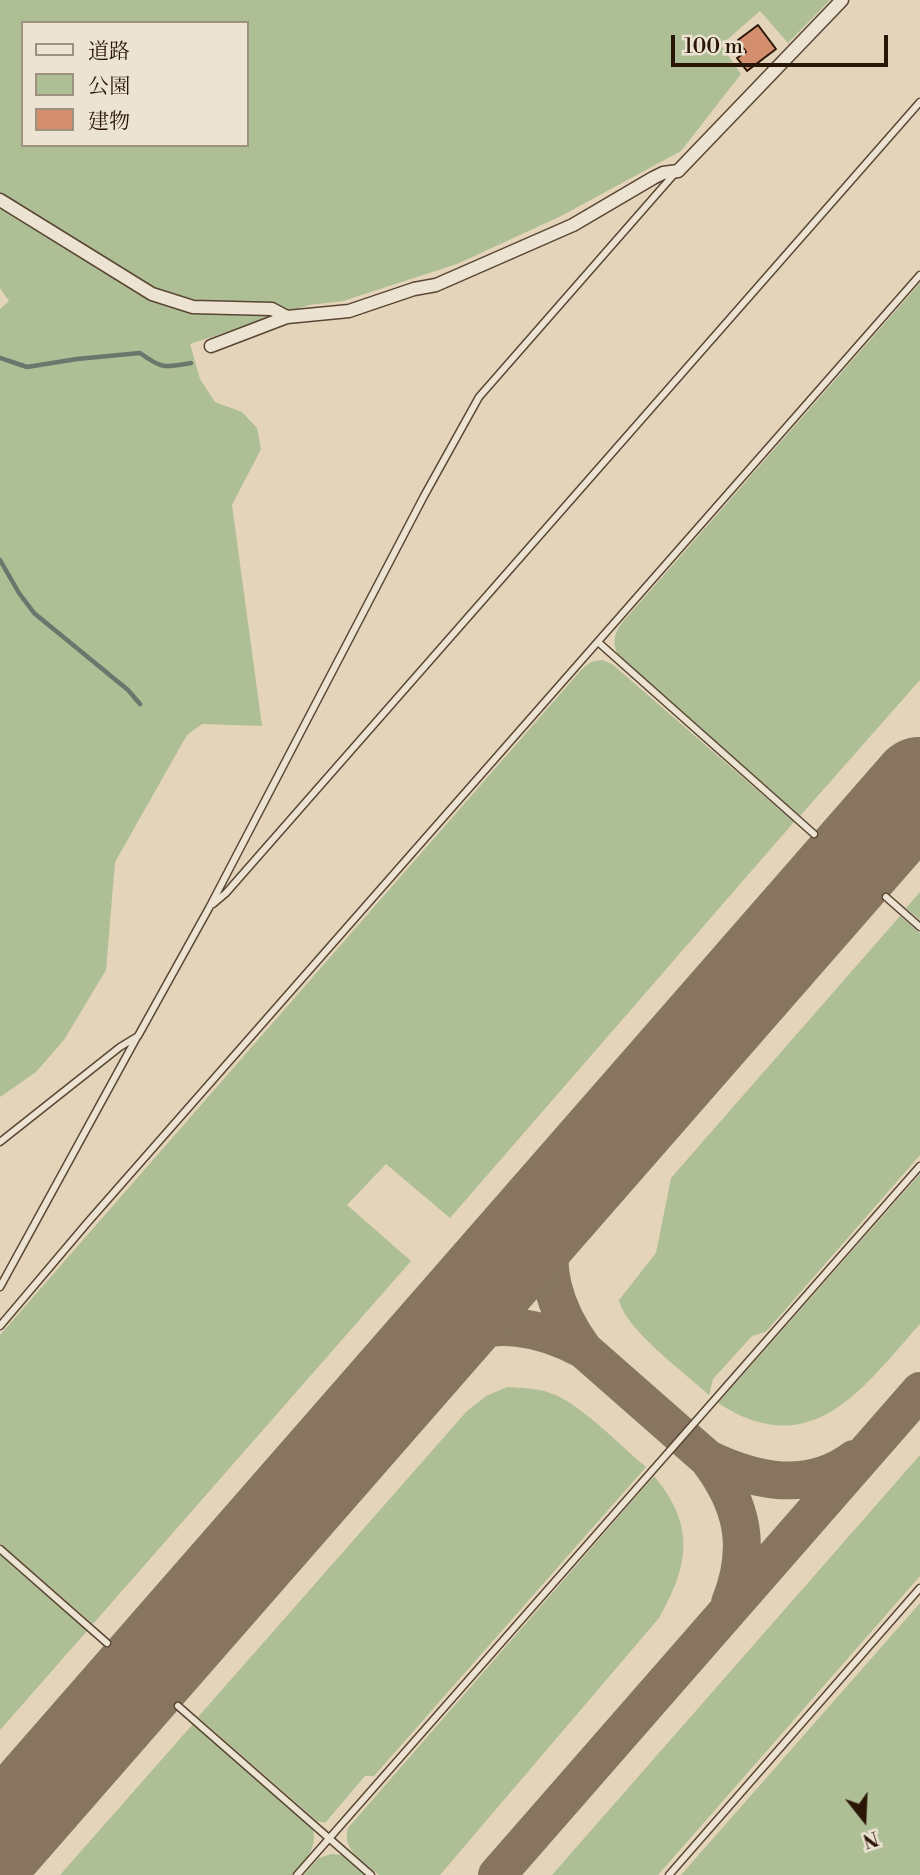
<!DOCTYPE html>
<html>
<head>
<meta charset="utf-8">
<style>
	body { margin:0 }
	#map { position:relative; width:920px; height:1875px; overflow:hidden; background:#e4d4ba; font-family:"Libre Bodoni","Noto Serif JP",serif }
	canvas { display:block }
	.legend { position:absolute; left:21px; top:21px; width:228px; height:126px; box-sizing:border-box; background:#ede3d2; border:2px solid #9f9180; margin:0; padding:9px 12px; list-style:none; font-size:21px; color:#2a1606 }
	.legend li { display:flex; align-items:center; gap:14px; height:35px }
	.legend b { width:35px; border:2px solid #9f9180 }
	.north { position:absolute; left:829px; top:1784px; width:70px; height:70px; -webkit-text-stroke:5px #ede3d2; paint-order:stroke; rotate:162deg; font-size:19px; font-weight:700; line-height:28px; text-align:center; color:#2a1606 }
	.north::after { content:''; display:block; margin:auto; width:24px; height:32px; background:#2a1606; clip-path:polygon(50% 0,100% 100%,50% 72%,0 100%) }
	.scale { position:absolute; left:671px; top:35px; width:217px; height:32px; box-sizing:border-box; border:4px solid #2a1606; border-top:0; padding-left:9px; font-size:21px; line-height:24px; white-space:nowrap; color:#2a1606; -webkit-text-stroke:5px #ede3d2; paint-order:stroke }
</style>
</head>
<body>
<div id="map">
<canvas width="920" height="1875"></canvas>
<ul class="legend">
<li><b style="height:9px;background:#ede3d2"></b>道路</li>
<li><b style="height:19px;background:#aebe95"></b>公園</li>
<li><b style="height:19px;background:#d38e6d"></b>建物</li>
</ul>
<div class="north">N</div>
<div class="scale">100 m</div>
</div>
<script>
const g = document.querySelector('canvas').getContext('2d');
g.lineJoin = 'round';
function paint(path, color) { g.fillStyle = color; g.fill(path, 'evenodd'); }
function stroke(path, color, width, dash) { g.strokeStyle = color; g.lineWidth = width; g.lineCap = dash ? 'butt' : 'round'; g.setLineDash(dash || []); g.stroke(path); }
const green = new Path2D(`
	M0,0H830L788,43L760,11L721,45L741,74L681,151L561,216L457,264L343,301L309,305L190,344L200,379L215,402L242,412L257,428L261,449L232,505L262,726L202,724L187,735L115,862L106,970L64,1040L36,1072L0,1097V309L9,301L0,288ZM23,23H247V145H23Z
	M920,283V680L800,816L618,655C612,642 614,635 621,624Z
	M602,660L612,664L794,822L450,1218L386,1164L347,1205L411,1261L93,1624L0,1543V1335L582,669L591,662Z
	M920,892V920L906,908Z
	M900,916L920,933V1155L771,1326L765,1332L752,1336L713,1379L709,1395C685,1373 625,1329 619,1300L656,1253L671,1178Z
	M920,1174V1324C862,1389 812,1464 718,1403Z
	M507,1387C521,1388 536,1388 550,1393C576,1400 623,1448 646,1467L374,1776H365L325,1823L317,1821L198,1717L467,1411L486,1396Z
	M920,1455V1576L658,1875H552Z
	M654,1476C696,1526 689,1565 659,1618L440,1875H379C364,1862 341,1850 348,1828Z
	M0,1555L87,1631L0,1730Z
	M920,1603V1875H681Z
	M193,1724L312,1827C319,1848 305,1860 292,1875H60Z
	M331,1854L342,1855L367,1875H304L319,1858Z`);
const stream = new Path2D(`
	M0,358L27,367L77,359L140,353C162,369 165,368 191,363
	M0,560L19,593L34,613L128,690L140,704`);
const taxiway = new Path2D(`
	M584,1350C555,1311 538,1262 558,1214C566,1196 579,1180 590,1164
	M410,1370C423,1359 435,1348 449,1340C493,1317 543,1327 584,1350L708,1459C743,1505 752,1548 730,1603
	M708,1459C756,1482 808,1493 854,1459
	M497,1875L920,1391`);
const runway = new Path2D(`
	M0,1839L920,786`);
const building = new Path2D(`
	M758,25L776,49L747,71L737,58L746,52L738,40Z`);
const service = new Path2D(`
	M598,642L814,834
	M886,897L920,927
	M213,904L226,893L920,102
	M0,1142L120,1047L138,1036L209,908L424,496L479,397L676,172
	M0,1287L137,1037
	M0,1326L88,1222L920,275
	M0,1549L107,1643
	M178,1706L371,1875
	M297,1875L920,1166
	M669,1875L920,1588`);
const minor = new Path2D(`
	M0,200L152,294L193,307L272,309L287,317
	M211,346L287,317L349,311L414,289L436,285L573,225L653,178L663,173L678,171L842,0`);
paint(green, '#aebe95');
stroke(stream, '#6a776d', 4.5);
stroke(taxiway, '#877560', 38);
stroke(runway, '#877560', 98);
paint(building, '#d38e6d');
stroke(building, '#2a1606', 2);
stroke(service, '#584633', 9);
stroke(minor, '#584633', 15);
stroke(service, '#ede3d2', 6);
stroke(minor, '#ede3d2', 12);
</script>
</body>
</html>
